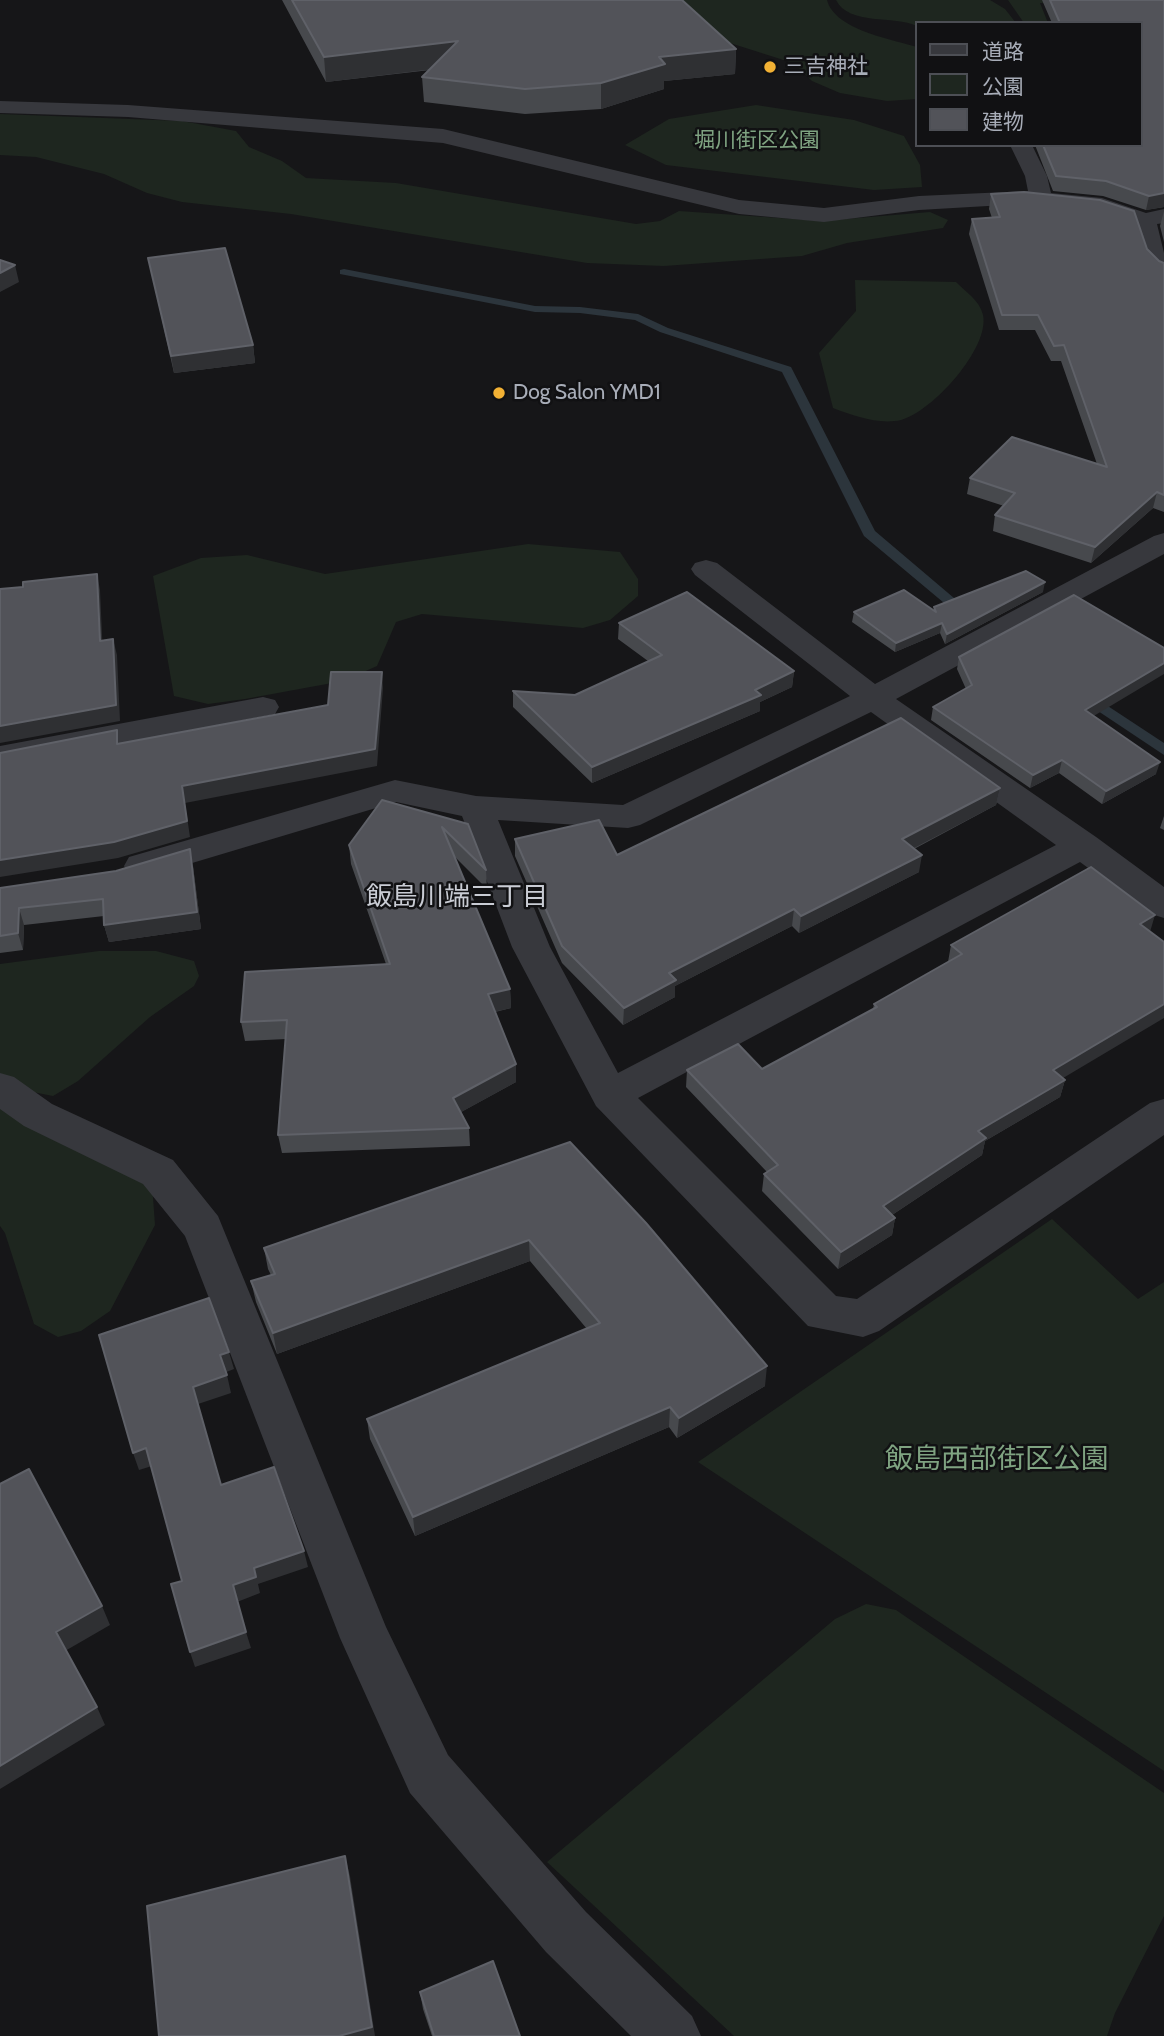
<!DOCTYPE html>
<html>
<head>
<meta charset="utf-8">
<style>
	body { margin:0 }
	#map { position:relative; width:1164px; height:2036px; overflow:hidden; background:#161618; font-family:Cabin,"Noto Sans JP",sans-serif }
	canvas { display:block }
	.legend { position:absolute; left:915px; top:21px; width:228px; height:126px; box-sizing:border-box; background:#111113; border:2px solid #4d4f55; margin:0; padding:9px 12px; list-style:none; font-size:21px; color:#a8adb8 }
	.legend li { display:flex; align-items:center; gap:14px; height:35px }
	.legend b { width:35px; border:2px solid #4d4f55 }
</style>
</head>
<body>
<div id="map">
<canvas width="1164" height="2036"></canvas>
<ul class="legend">
<li><b style="height:9px;background:#37383d"></b>道路</li>
<li><b style="height:19px;background:#1e261f"></b>公園</li>
<li><b style="height:19px;background:#525359"></b>建物</li>
</ul>
</div>
<script>
const g = document.querySelector('canvas').getContext('2d');
g.lineJoin = 'round';
function paint(path, color) { g.fillStyle = color; g.fill(path, 'evenodd'); }
function stroke(path, color, width, dash) { g.strokeStyle = color; g.lineWidth = width; g.lineCap = dash ? 'butt' : 'round'; g.setLineDash(dash || []); g.stroke(path); }
function label(font, color, halo, rows, align = 'center') {
  g.font = font + ' Cabin,"Noto Sans JP",sans-serif'; g.lineWidth = 5; g.setLineDash([]); g.textBaseline = 'middle'; g.strokeStyle = halo; g.fillStyle = color; for (const [text, x, y, turn = 0] of rows) {
    g.save(); g.translate(x, y); g.rotate((+turn || 0) * Math.PI / 180); g.textAlign = isNaN(turn) ? turn : align; if (halo) g.strokeText(text, 0, 0); g.fillText(text, 0, 0); g.restore();
  }
}
const green = new Path2D(`
	M681,0H827C835,30 891,39 917,47V99L887,101L840,93L812,81L793,63L730,43L697,25Z
	M836,0H990L1005,9L1016,23H917V26C894,15 849,26 836,0Z
	M1008,0H1164L1141,23L1105,2L1040,3L1048,23H1024Z
	M756,105L854,120L904,136L920,165L922,187L874,190L666,165L625,145L669,119Z
	M0,114L182,121L236,131L249,147L282,161L306,178L396,183L636,224L660,221L679,211L822,221L930,212L948,220L943,228L847,243L802,256L664,266L587,263L291,214L182,202L147,193L104,174L36,157L0,155Z
	M855,280L956,282C966,292 980,301 983,315C990,348 932,412 901,420C879,425 854,416 833,408L819,353L856,311Z
	M528,544L620,552L638,579V596L610,620L583,628L422,614L396,622L377,666L343,681L245,699L208,704L174,696L153,576L201,558L247,555L325,574Z
	M99,951H156L194,961L199,976L194,986L150,1017L78,1081L53,1096L23,1090L0,1073V964Z
	M0,1104L152,1184L155,1225L110,1311L81,1331L58,1337L34,1324L5,1233L0,1226Z
	M1052,1219L1138,1299L1164,1282V1771L698,1462Z
	M866,1604L896,1610L1164,1793V1916L1115,2013L1107,2036H734L547,1862L835,1619Z`);
const stream = new Path2D(`
	M344,269L535,306L580,307L638,314L668,328L791,367L875,531L974,615L972,618H962L864,536L782,372L660,332L635,320L580,313L535,312L340,274V270Z
	M1085,691L1164,743V755L1080,699L1078,696Z`);
const minor = new Path2D(`
	M0,101L128,105L443,129L739,200L824,208L919,196L1028,191L1025,176L1010,145H1032L1047,176L1051,193L1102,198L1146,213L1164,209V223L1157,224L1164,253V276C1142,271 1137,244 1133,224L1098,212L1022,204L919,210L824,222L739,214L443,143L128,117L0,113Z
	M1164,533V554L896,699L1096,837L1164,887V918L1151,914L1080,862L638,1098L836,1296L857,1299L1150,1103L1164,1099V1135L879,1331L863,1337L808,1326L596,1106L512,947L462,816L396,802L142,878L129,875L124,866L129,857L395,780L476,796L623,805L850,696L695,575L691,569L695,563L706,560L717,563L875,684L1154,536ZM871,712L1056,845L618,1073L550,947L498,820L628,828L640,825Z
	M263,697L275,700L279,707L275,714L0,768V746Z
	M0,1073L14,1077L52,1104L173,1160L218,1216L386,1627L448,1755L586,1912L692,2016L701,2036H631L546,1952L410,1793L340,1638L185,1236L143,1184L24,1126L0,1109Z`);
const wall = new Path2D(`
	M282,0H682L736,49L735,74L664,81V89L601,109L525,114L424,102L422,77L430,70L326,82Z
	M1042,0H1164V207L1146,210L1103,196L1053,191L1035,145H1141V23H1052Z
	M991,194L1147,249L1159,261L1164,263V512L1153,508L1091,563L993,531L995,515L1004,506L967,494L970,478L1097,464L1061,361H1051L1035,330H999L969,234L972,219L992,218L989,209Z
	M1164,211V242L1160,226Z
	M148,258L253,345L255,363L174,373Z
	M1043,592L945,644L940,633L895,652L852,622L854,612L934,610V607Z
	M619,623L794,671L792,687L760,702V711L592,783L513,707V691L575,695L648,661L618,639Z
	M959,657L1093,716L1156,774L1102,804L1059,773L1030,788L931,720L933,707L966,689L957,669Z
	M1000,788L996,805L914,849L919,872L799,933L792,926L675,986V997L623,1025L562,963L515,856V839L617,855Z
	M1164,816V830L1160,828Z
	M468,824L486,870L487,889L455,857L510,989L511,1008L495,1012L516,1082L461,1112L469,1128L470,1146L282,1153L278,1135L286,1039L245,1041L241,1022L386,964L351,864L349,845Z
	M193,866L201,929L109,942L104,925V916L24,925L23,950L0,953V888Z
	M1091,867L1063,1078L1065,1080L1060,1097L985,1141L982,1155L892,1215L895,1218L892,1235L838,1269L762,1191L764,1174L767,1172L686,1087L687,1070L762,1069L873,1009L874,1004L948,962L951,945Z
	M570,1142L765,1386L677,1438L669,1427L415,1536L370,1439L367,1419L587,1329L530,1261L277,1354L256,1302L251,1281L271,1275L268,1269L264,1248Z
	M420,1992L520,2036H432L423,2009Z`);
const shadedWall = new Path2D(`
	M458,41L459,66L326,82L324,57Z
	M736,49L735,74L664,81V89L601,109V83L659,57Z
	M1164,193V207L1146,210L1149,196Z
	M15,265L19,282L0,292V273Z
	M253,345L255,363L174,373L171,356Z
	M1157,492L1153,508L1091,563L1095,547Z
	M97,574L100,590L103,657L100,641Z
	M1045,582L1043,592L945,644L947,634Z
	M942,623L940,633L895,652L896,643Z
	M113,639L117,655L120,721L0,743V726Z
	M1164,663V674L1082,723L1085,710Z
	M794,671L792,687L760,702V711L592,783V767Z
	M382,672L383,688L377,766L185,803L190,837L118,858L0,877V860L182,786L375,749Z
	M1062,760L1059,773L1030,788L1033,775Z
	M1160,762L1156,774L1102,804L1106,791Z
	M1000,788L996,805L899,856L902,839Z
	M190,849L193,866L201,929L109,942L104,925Z
	M922,855L919,872L799,933L801,916Z
	M19,908L24,925L23,950L18,933Z
	M794,909L792,926L675,986V997L623,1025L624,1008L669,973Z
	M1155,915L1150,932L1140,924Z
	M510,989L511,1008L489,1013L488,994Z
	M1164,1004V1018L1048,1087L1053,1070Z
	M516,1064V1082L454,1116L453,1098Z
	M1065,1080L1060,1097L985,1141L982,1155L880,1223L883,1206L978,1131Z
	M895,1218L892,1235L838,1269L841,1252Z
	M529,1240L530,1261L277,1354L273,1333Z
	M229,1352L234,1369L224,1373L220,1355Z
	M767,1366L765,1386L677,1438L679,1418Z
	M227,1375L231,1393L198,1404L193,1387Z
	M670,1407L669,1427L415,1536L413,1517Z
	M146,1448L152,1466L139,1470L133,1453Z
	M304,1551L308,1567L258,1584L260,1593L237,1602L233,1585L254,1568Z
	M102,1606L110,1625L65,1651L56,1632Z
	M246,1632L251,1648L195,1667L190,1652Z
	M97,1707L105,1725L0,1789V1766Z
	M345,1856L350,1876L375,2036H339Z`);
const building = new Path2D(`
	M292,0H682L736,49L659,57L665,64L601,83L525,89L422,77L458,41L324,57Z
	M1050,0H1164V193L1149,196L1106,181L1056,176L1043,145H1141V23H1060Z
	M1024,192L1100,200L1134,211L1147,249L1159,261L1164,263V495L1157,492L1095,547L995,515L1015,493L970,478L1012,437L1107,467L1064,345L1054,346L1038,315H1002L972,219L1000,217L991,194Z
	M225,248L253,345L171,356L148,258Z
	M0,260L15,265L0,273Z
	M1026,571L1045,582L947,634L942,623L896,643L854,612L904,590L936,612L934,607Z
	M97,574L100,641L113,639L116,705L0,726V589L23,587V582Z
	M687,592L794,671L755,690L761,695L592,767L513,691L575,695L662,655L619,623Z
	M1074,595L1164,648V663L1085,710L1160,762L1106,791L1062,760L1033,775L933,707L972,685L959,657Z
	M331,672H382L375,749L182,786L187,821L114,842L0,860V753L117,730V744L328,705Z
	M901,718L1000,788L902,839L922,855L801,916L794,909L669,973L676,980L624,1008L562,946L515,839L599,820L617,855Z
	M382,800L468,824L486,870L442,827L510,989L488,994L516,1064L453,1098L469,1128L278,1135L287,1020L241,1022L245,972L390,964L349,845Z
	M190,849L197,912L104,925L103,899L19,908L18,933L0,936V888L116,871Z
	M1091,867L1155,915L1140,924L1164,942V1004L1053,1070L1065,1080L978,1131L986,1138L883,1206L895,1218L841,1252L764,1174L778,1165L687,1070L738,1044L762,1069L877,1007L874,1004L962,954L951,945Z
	M570,1142L646,1223L767,1366L679,1418L670,1407L413,1517L367,1419L600,1323L529,1240L273,1333L251,1281L275,1274L264,1248Z
	M209,1298L229,1352L220,1355L227,1375L193,1387L221,1485L274,1467L304,1551L254,1568L256,1577L233,1585L246,1632L190,1652L171,1584L182,1581L146,1448L133,1453L99,1335Z
	M29,1469L102,1606L56,1632L97,1707L0,1766V1484Z
	M345,1856L372,2027L339,2036H159L147,1906Z
	M493,1961L520,2036H434L420,1992Z`);
const markers = [
	[770,67,7,"#f2b134"],
	[499,393,7,"#f2b134"]
];
const farPoinames = [
	["三吉神社",784,67],
	["Dog Salon YMD1",513,393]
];
const farParknames = [
	["堀川街区公園",757,141]
];
const neighbourhoodNames = [
	["飯島川端三丁目",457,897]
];
const nearParknames = [
	["飯島西部街区公園",997,1460]
];
paint(green, '#1e261f');
paint(stream, '#2c353c');
paint(minor, '#37383d');
paint(wall, '#47494d');
paint(shadedWall, '#2f3033');
paint(building, '#525359');
stroke(building, '#5f6168', 2);
for (const [x, y, r, color] of markers) { const dot = new Path2D(); dot.arc(x, y, r, 0, 2 * Math.PI); g.fillStyle = color; g.fill(dot); stroke(dot, '#111113', 2.5); }
label('21px', '#a8adb8', '#111113', farPoinames, 'left');
label('21px', '#7fa381', '#111113', farParknames);
label('26px', '#c9ccd4', '#111113', neighbourhoodNames);
label('28px', '#7fa381', '#111113', nearParknames);
</script>
</body>
</html>
